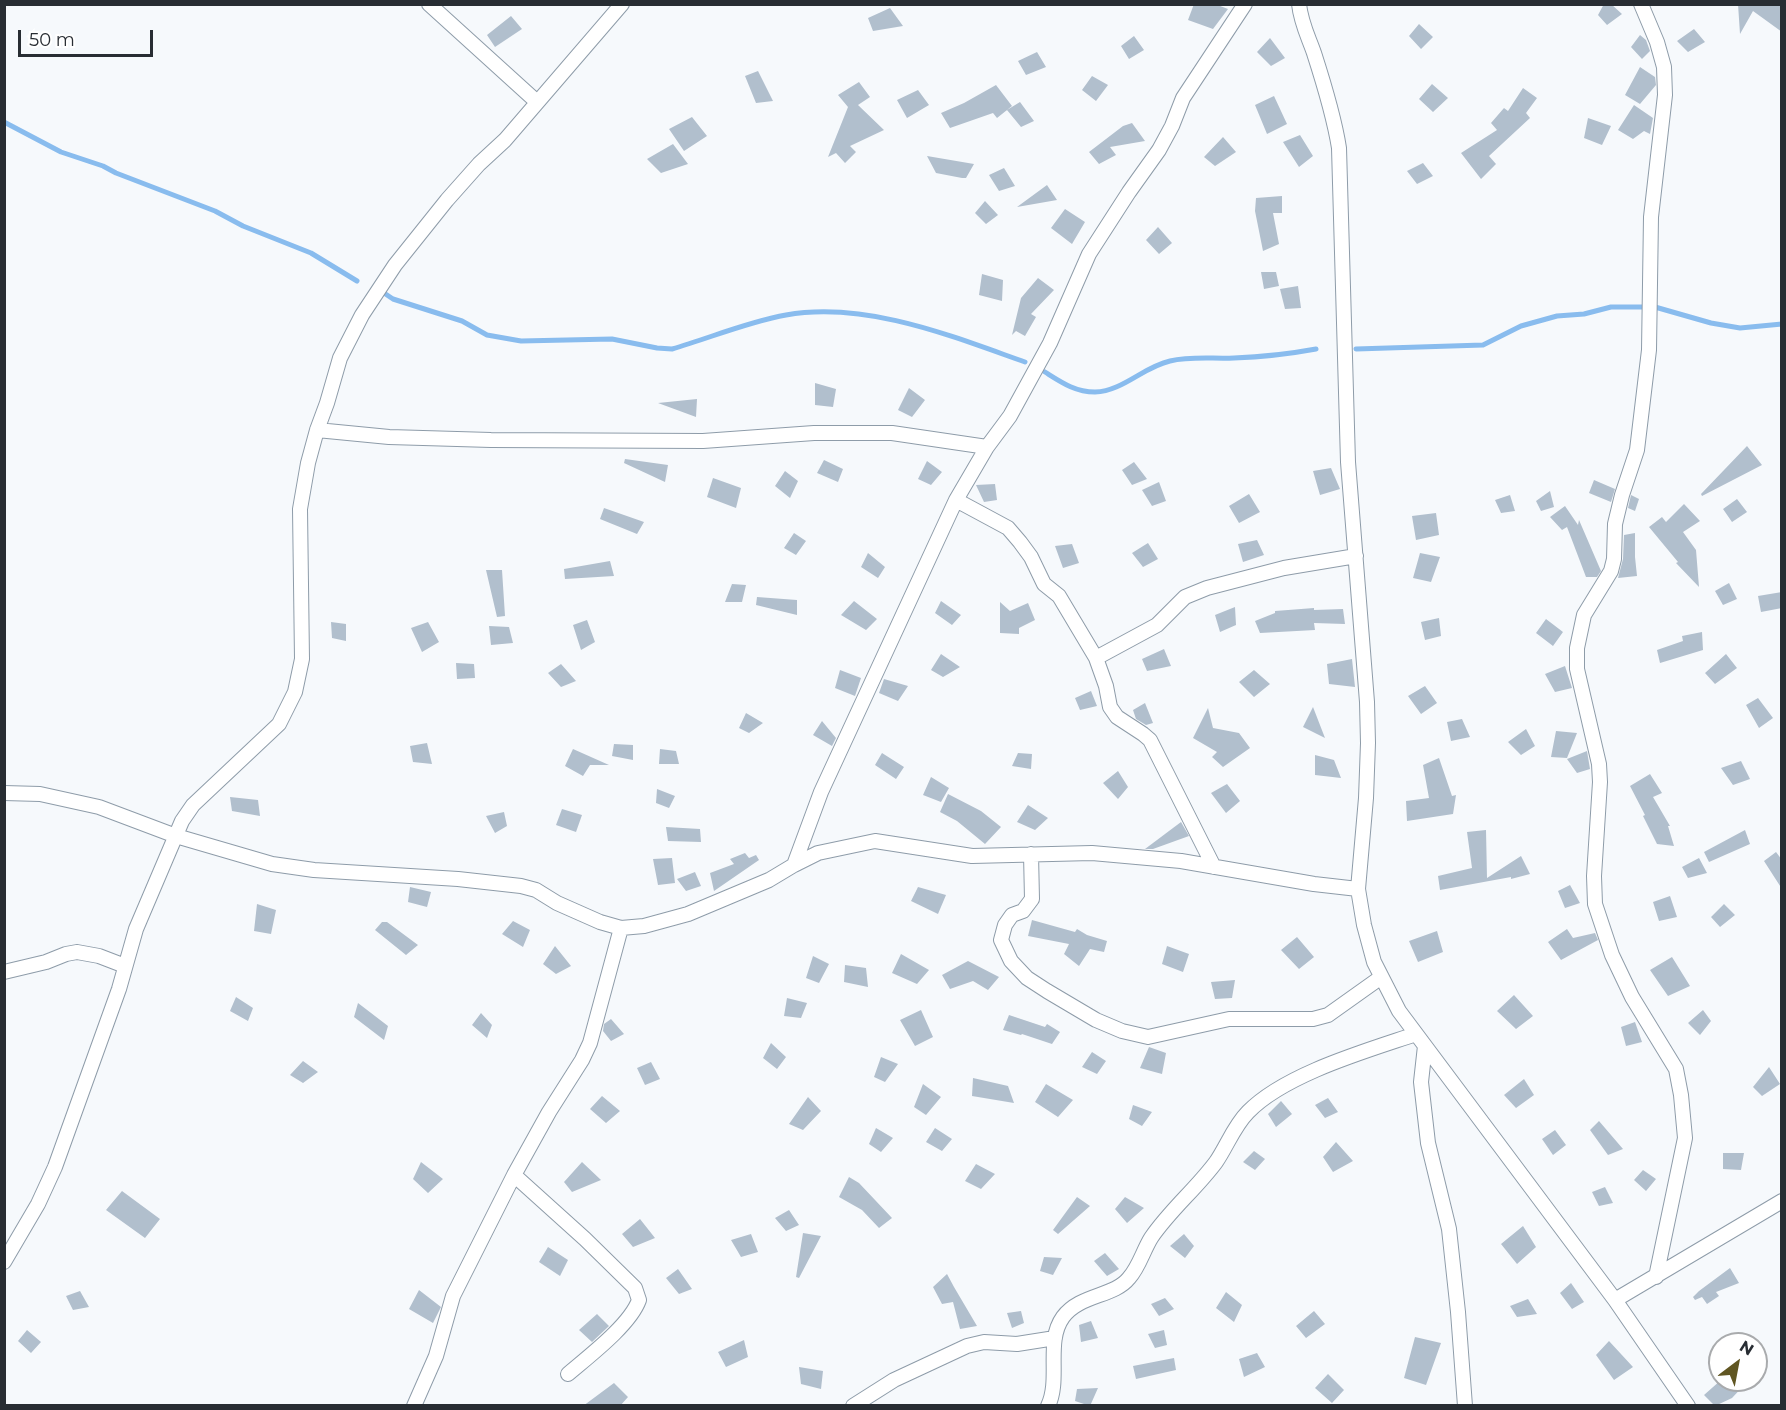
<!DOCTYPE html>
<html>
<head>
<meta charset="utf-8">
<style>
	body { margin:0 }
	#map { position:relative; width:1786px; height:1410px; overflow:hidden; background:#f6f9fc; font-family:Montserrat,sans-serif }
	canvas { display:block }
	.frame { position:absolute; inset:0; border:6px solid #282d33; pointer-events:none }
	.north { position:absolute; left:1708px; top:1332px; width:60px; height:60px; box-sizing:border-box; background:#fff; border:2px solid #a9abad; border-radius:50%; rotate:32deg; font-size:16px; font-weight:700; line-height:24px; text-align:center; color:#282d33 }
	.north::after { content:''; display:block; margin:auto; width:21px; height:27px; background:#605622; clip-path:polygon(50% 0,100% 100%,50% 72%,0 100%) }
	.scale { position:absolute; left:18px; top:30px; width:135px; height:27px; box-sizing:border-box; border:3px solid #282d33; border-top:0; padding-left:8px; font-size:18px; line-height:21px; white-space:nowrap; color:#282d33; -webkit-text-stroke:4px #fff; paint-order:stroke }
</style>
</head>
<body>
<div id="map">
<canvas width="1786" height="1410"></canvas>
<div class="frame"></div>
<div class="north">N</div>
<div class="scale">50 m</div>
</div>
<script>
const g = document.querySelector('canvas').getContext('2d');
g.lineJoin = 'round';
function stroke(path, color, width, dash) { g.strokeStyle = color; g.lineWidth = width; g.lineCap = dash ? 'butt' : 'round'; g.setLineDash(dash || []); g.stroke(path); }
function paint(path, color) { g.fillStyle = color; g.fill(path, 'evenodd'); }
const stream = new Path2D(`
	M4,122L61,152L103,166L116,173L215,211L243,226L311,253L357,281
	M384,293L393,299L462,321L487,335L521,341L612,339L657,348L672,349C710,338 747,322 786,315C866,301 951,336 1025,362
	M1356,349L1483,345L1521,326L1557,316L1584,314L1611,307H1655L1711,323L1740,328L1782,324
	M1045,372C1061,382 1075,392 1095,392C1123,391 1143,367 1170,361C1191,356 1213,359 1234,358C1262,357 1289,354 1316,349`);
const building = new Path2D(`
	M1194,4H1215L1228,9L1213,29L1188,20Z
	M1604,4H1611L1622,14L1607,25L1598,15Z
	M1738,4H1782V32L1753,11L1740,34Z
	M890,8L903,26L873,31L868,18Z
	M511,16L522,29L495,47L487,35Z
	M1419,24L1433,37L1421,49L1409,36Z
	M1694,29L1705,42L1688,52L1677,41Z
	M1640,35L1646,40L1650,51L1642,59L1631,47Z
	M1134,36L1144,50L1129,59L1121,46Z
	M1270,38L1285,58L1271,66L1257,52Z
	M1037,52L1046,67L1026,75L1018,61Z
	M1640,67L1655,77L1656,85L1640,104L1625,95Z
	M758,71L773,101L756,103L745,76Z
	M1092,76L1108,85L1096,101L1082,90Z
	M859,82L870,97L858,105L884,130L850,146L856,152L845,163L836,153L828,157L848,107L838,95Z
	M1432,84L1448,98L1433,112L1419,99Z
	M996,85L1012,106L997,118L993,113L950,128L941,113L964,103Z
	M1523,88L1537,98L1526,113L1530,118L1489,156L1496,164L1481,179L1461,153L1497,130L1491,123L1504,108L1508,111Z
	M918,90L929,105L907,118L897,100Z
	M1274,96L1287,124L1267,134L1255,105Z
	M1020,102L1034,121L1021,127L1007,110Z
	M1634,105L1653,118L1650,134L1644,131L1633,139L1618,130Z
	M692,117L707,136L684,151L669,129Z
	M1588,118L1611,126L1602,145L1584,138Z
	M1132,123L1145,141L1110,147L1116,155L1099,164L1089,152L1123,126Z
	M1300,135L1313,156L1299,167L1283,142Z
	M1223,137L1236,152L1215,166L1204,157Z
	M673,144L688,164L661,173L647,159Z
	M927,156L974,164L966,178H962L936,173Z
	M1423,163L1433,176L1417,184L1407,171Z
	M1004,168L1015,186L999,191L989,175Z
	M1047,185L1057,200L1017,207Z
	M1282,196V213H1273L1279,244L1263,251L1255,211L1256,198Z
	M985,201L998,215L986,224L975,213Z
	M1065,209L1085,222L1072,244L1051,228Z
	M1158,227L1172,243L1159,254L1146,240Z
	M1261,272H1276L1279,286L1264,289Z
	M982,274L1003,280L1002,301L979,295Z
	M1038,278L1054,290L1031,314L1036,317L1025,336L1016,331L1012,335L1021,298Z
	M1298,286L1301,308L1285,309L1280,289Z
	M815,383L836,389L833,407L815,405Z
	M909,388L925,400L912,417L898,410Z
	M697,399L696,417L658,403Z
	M1747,446L1762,465L1702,496L1701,494Z
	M625,459L668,465L665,482L624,463Z
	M824,460L843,469L838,482L817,473Z
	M927,461L942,472L931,485L918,479Z
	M1134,462L1147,479L1132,485L1122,470Z
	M1331,468L1340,489L1320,495L1313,471Z
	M785,471L798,481L790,498L775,486Z
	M713,478L741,488L736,508L707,497Z
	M1594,480L1615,489L1611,502L1589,493Z
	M1159,482L1166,501L1152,506L1142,490Z
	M995,484L997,500L984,502L976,485Z
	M1550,491L1554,507L1541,511L1536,501Z
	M1249,494L1260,512L1239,523L1229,506Z
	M1510,495L1515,511L1501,513L1495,500Z
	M1631,495L1639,499L1635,511L1628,508Z
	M1737,499L1747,512L1732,522L1723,509Z
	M1684,504L1700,521L1683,532L1696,550L1699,587L1676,563L1678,562L1649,527L1662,517L1666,522Z
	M1565,506L1578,525L1579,520L1601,571L1597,577H1586L1567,527L1562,530L1550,517Z
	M604,508L644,522L637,534L600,519Z
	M1436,513L1439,535L1416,540L1412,516Z
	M794,533L806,541L796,555L784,548Z
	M1635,533V557L1637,576L1618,578L1623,559L1624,535Z
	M1257,540L1264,555L1243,562L1238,544Z
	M1148,543L1158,559L1143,567L1132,553Z
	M1072,544L1079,563L1063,568L1055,546Z
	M868,553L885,567L878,578L861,567Z
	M1420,553L1440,557L1431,582L1413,578Z
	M610,561L614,576L565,579L564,569Z
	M486,570H502L505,616L497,617Z
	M1729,583L1737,599L1723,605L1715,591Z
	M732,584L746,585L742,602H725Z
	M1782,592V608L1761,612L1758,596Z
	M757,597L797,600V615L756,605Z
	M854,601L877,619L866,630L841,615Z
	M941,601L961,615L952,625L935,613Z
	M1000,602L1010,611L1028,603L1035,620L1019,628V634L1000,633Z
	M1235,607L1236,625L1220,632L1215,615Z
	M1314,608V610L1343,609L1345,624L1314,623L1315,630L1260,633L1255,621L1275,613V611Z
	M1439,618L1441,636L1425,640L1421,622Z
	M1546,619L1563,632L1553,646L1536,633Z
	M587,620L595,642L581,650L573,625Z
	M331,622L346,624V641L332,638Z
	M428,622L439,642L422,652L411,628Z
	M489,626L509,627L513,643L491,645Z
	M1702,632L1703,650L1660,663L1657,650L1683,641L1682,636Z
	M1164,649L1171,666L1147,671L1142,659Z
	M941,654L960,667L943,677L931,670Z
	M1726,654L1737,668L1715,684L1705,673Z
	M1352,659L1355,687L1329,684L1327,664Z
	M456,663L474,664L475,678L457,679Z
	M561,664L576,681L561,687L548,673Z
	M1565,666L1572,688L1555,692L1545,674Z
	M840,670L861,678L855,696L835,688Z
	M1254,670L1270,684L1254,697L1239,682Z
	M884,679L908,686L898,701L879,693Z
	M1425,686L1437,703L1421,714L1408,696Z
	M1091,691L1097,706L1080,710L1075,698Z
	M1758,698L1773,718L1759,728L1746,705Z
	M1145,703L1153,723L1146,725L1136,719L1133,710Z
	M1313,707L1325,738L1303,727Z
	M1208,708L1213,728L1239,733L1250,748L1223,767L1212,757L1217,752L1193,738Z
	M746,713L763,723L749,733L739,728Z
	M1462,719L1470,737L1451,741L1447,722Z
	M822,721L836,738L832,746L813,735Z
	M1526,729L1535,746L1521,755L1508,742Z
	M1556,731L1577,733L1567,758L1551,757Z
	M427,743L432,764L413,762L410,746Z
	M614,744L633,745V760L612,756Z
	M573,749L609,765H590L583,776L565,766Z
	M660,749L676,751L679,764H659Z
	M1587,751L1590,769L1577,773L1567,759Z
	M882,753L904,767L896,779L875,765Z
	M1018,753L1032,754L1031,769L1012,766Z
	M1315,755L1334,760L1341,778L1315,775Z
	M1439,758L1452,796L1456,795L1453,814L1407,821L1406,801L1429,798L1423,765Z
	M1741,761L1750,779L1733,785L1721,768Z
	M1118,771L1128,787L1118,799L1103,783Z
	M1650,774L1662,793L1653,797L1670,826H1668L1674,846L1657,844L1643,816L1645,815L1630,786Z
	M931,777L949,788L941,802L923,795Z
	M1227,784L1240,801L1226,813L1211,793Z
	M657,789L675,796L669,808L656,803Z
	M948,794L981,811L1001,827L985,844L957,821L940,812Z
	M230,797L258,800L260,816L232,811Z
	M1028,805L1048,818L1035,830L1017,822Z
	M562,809L582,815L576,832L556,825Z
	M504,812L507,826L495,833L486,816Z
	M1181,822L1189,836L1153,849H1145Z
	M666,827L700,829L701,842L668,841Z
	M1486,830L1487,878L1521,856L1530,874L1511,879V877L1440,890L1438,876L1472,868L1467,832Z
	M1745,830L1750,844L1709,862L1704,852Z
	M1776,852L1782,860V889L1764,861Z
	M745,853L749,858L756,855L759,860L714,891L710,873L734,864L730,859Z
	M672,858L675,883L658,885L653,859Z
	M1699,858L1707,873L1688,878L1682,867Z
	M695,872L701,886L686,891L677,879Z
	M1570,885L1580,903L1565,908L1558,891Z
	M410,887L431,892L427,907L408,902Z
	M918,887L946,895L938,914L911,901Z
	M1670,896L1677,917L1659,921L1653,902Z
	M257,904L276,910L271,934L254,931Z
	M1724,904L1735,915L1720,927L1711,917Z
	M1032,920L1075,932L1077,929L1087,935L1107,941L1104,952L1090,949L1079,966L1064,954L1069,944L1028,936Z
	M513,921L530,930L523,947L502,934Z
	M382,922H387L418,945L406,955L375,930Z
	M1567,929L1573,938L1595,933L1598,940L1561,960L1548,942Z
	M1437,931L1443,952L1418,962L1409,941Z
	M1297,937L1314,957L1299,969L1281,950Z
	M555,946L571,966L556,974L543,964Z
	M1167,946L1189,954L1183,972L1162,964Z
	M901,954L929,970L917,984L892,973Z
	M813,956L829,964L819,983L806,978Z
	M1672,957L1690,986L1668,996L1650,970Z
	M968,961L999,977L988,990L973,981L950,989L942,975Z
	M845,965L866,968L868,987L844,982Z
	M1235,980L1232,998L1215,999L1211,982Z
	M1514,995L1533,1016L1516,1029L1497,1011Z
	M236,997L253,1008L248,1021L230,1011Z
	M787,998L807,1003L801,1018L784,1016Z
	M358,1003L388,1026L384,1040L354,1017Z
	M921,1010L933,1037L915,1046L900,1020Z
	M1703,1010L1711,1021L1700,1035L1688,1023Z
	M481,1013L492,1025L487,1038L472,1025Z
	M1009,1015L1045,1027L1047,1024L1060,1032L1052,1044L1022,1034L1021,1035L1003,1030Z
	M611,1019L624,1034L611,1041L603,1031L604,1024Z
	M1635,1022L1642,1042L1626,1046L1621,1027Z
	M771,1043L786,1057L777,1069L763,1058Z
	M1149,1047L1166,1053L1162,1074L1140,1068Z
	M1092,1052L1106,1061L1097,1074L1082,1067Z
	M881,1057L898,1064L885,1082L874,1077Z
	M303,1061L318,1072L303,1083L290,1075Z
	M651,1062L660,1079L645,1085L637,1068Z
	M1769,1067L1780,1084L1762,1096L1753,1087Z
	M973,1078L1008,1086L1014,1103L972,1096Z
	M1524,1079L1534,1095L1516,1108L1504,1095Z
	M923,1084L941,1097L926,1115L914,1107Z
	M1046,1084L1073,1100L1058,1117L1035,1102Z
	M602,1096L620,1111L606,1123L590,1109Z
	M808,1097L821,1111L803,1130L789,1124Z
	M1328,1098L1338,1112L1325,1118L1315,1105Z
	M1281,1101L1292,1114L1276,1127L1268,1114Z
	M1133,1105L1152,1112L1142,1126L1129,1119Z
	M1599,1121L1623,1149L1608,1155L1590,1130Z
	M876,1128L893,1138L881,1152L869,1144Z
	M935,1128L952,1139L942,1151L926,1142Z
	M1555,1130L1566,1145L1553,1155L1542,1139Z
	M1336,1142L1353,1161L1333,1172L1323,1157Z
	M1254,1151L1265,1159L1255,1170L1243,1162Z
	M1723,1153H1744L1741,1170L1723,1169Z
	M421,1162L443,1179L428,1193L413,1179Z
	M582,1162L601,1180L572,1192L564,1182Z
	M976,1164L995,1174L981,1189L965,1181Z
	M1643,1170L1656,1179L1646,1191L1634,1180Z
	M849,1177L859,1183L892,1218L879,1228L862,1210L839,1197Z
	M1605,1187L1613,1203L1599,1206L1592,1192Z
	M122,1191L160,1219L145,1238L106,1210Z
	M1077,1197L1090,1206L1058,1234L1053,1230Z
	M1125,1197L1144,1208L1127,1223L1115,1209Z
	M789,1210L799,1225L786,1231L775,1218Z
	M640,1219L655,1238L633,1247L622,1234Z
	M1523,1226L1536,1247L1517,1264L1501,1244Z
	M803,1233L821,1236L799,1278L796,1277Z
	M751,1234L758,1252L741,1257L731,1240Z
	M1184,1234L1194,1246L1185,1258L1170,1246Z
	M548,1247L568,1260L560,1276L539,1262Z
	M1105,1253L1119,1269L1107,1276L1094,1261Z
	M1044,1257L1062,1258L1053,1275L1040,1271Z
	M1730,1268L1739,1283L1716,1292L1719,1296L1707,1304L1702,1297L1695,1300L1693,1297L1699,1291Z
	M678,1269L692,1289L679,1294L666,1278Z
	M947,1274L954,1287L977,1326L960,1329L953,1302L942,1304L933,1287Z
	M1571,1283L1584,1302L1572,1309L1560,1293Z
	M419,1290L441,1307L433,1323L409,1309Z
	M80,1291L89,1307L73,1310L66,1296Z
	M1226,1292L1242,1305L1234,1322L1216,1308Z
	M1165,1298L1174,1309L1159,1316L1151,1304Z
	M1528,1299L1537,1314L1517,1317L1510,1306Z
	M1021,1311L1024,1323L1012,1328L1007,1313Z
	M1314,1311L1325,1324L1306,1338L1296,1326Z
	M597,1314L609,1326L592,1342L579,1330Z
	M1091,1321L1098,1338L1081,1342L1079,1325Z
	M27,1330L41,1342L31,1353L18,1341Z
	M1164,1330L1167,1345L1155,1348L1148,1334Z
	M1415,1337L1441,1343L1426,1385L1404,1378Z
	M744,1340L748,1357L726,1367L718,1352Z
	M1609,1341L1633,1367L1614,1380L1596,1355Z
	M1257,1353L1265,1367L1244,1377L1239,1359Z
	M1174,1358L1176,1370L1136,1379L1133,1366Z
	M799,1367L823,1371L821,1389L801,1384Z
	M1328,1374L1344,1390L1332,1403L1315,1388Z
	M1721,1380H1749L1732,1398L1715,1406L1704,1395Z
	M614,1383L628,1397L620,1406H583Z
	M1098,1388L1090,1406L1075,1401L1077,1389Z`);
const street = new Path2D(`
	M429,4L537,102
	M1299,4C1301,23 1308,36 1314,53C1324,84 1334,116 1339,148L1348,462L1367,702L1368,743L1366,798L1358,889L1364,925L1374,962L1399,1011L1615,1300L1688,1406
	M1641,4L1657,42L1664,67L1665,95L1651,217L1649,350L1637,450L1622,495L1615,524L1614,559L1611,571L1584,615L1577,648V669L1599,764L1600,782L1594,876L1595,904L1612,955L1632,997L1676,1069L1681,1095L1685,1138L1656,1277
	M317,430L389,437L491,440L703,441L814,433H892L987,447
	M956,500L1008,528L1020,542L1031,557L1044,584L1059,596L1096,658L1106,686L1110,707L1117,717L1143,734L1150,740L1214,867
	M1096,658L1157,625L1185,597L1207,588L1284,568L1356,556
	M4,793L40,794L99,807L176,836L272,864L314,870L458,879L521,886L536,890L557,903L600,922L621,928L644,926L688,914L769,880L794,865L818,853L875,841L972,856L1092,853L1181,861L1314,884L1358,889
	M1031,854L1032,899L1023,911L1012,915L1005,925L1001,940L1011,961L1027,978L1047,991L1096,1020L1122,1031L1148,1037L1229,1019H1313L1328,1015L1380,978
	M794,865L821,792L956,500L987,447L1010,416L1050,343L1089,254L1129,192L1159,150L1172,126L1183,98L1245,4
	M4,972L46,962L66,954L77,952L99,956L125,966
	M1425,1046L1421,1082L1428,1143L1449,1229L1458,1312L1465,1406
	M514,1175L585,1239L635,1288L639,1300C630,1325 589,1356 568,1374
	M4,1262L38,1204L55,1167L119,989L136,929L182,821L193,805L279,724L295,692L302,659L300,509L308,463L317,430L327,403L340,358L362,315L395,265L447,200L479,164L505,140L622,4
	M1615,1300L1782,1201
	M414,1406L436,1356L453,1296L514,1175L549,1112L582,1060L590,1043L621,928
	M853,1406L894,1380L967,1346L984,1342L1017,1344L1055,1338
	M1048,1406C1061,1379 1045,1342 1063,1317C1080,1294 1114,1297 1129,1278C1139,1267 1143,1251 1151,1238C1170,1210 1196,1189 1216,1162C1227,1146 1234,1126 1248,1112C1285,1074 1366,1051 1416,1034`);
stroke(stream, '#89bcee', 5);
paint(building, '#b1bfcd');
stroke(street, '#8e9ca9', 16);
stroke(street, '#fff', 14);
</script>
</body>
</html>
